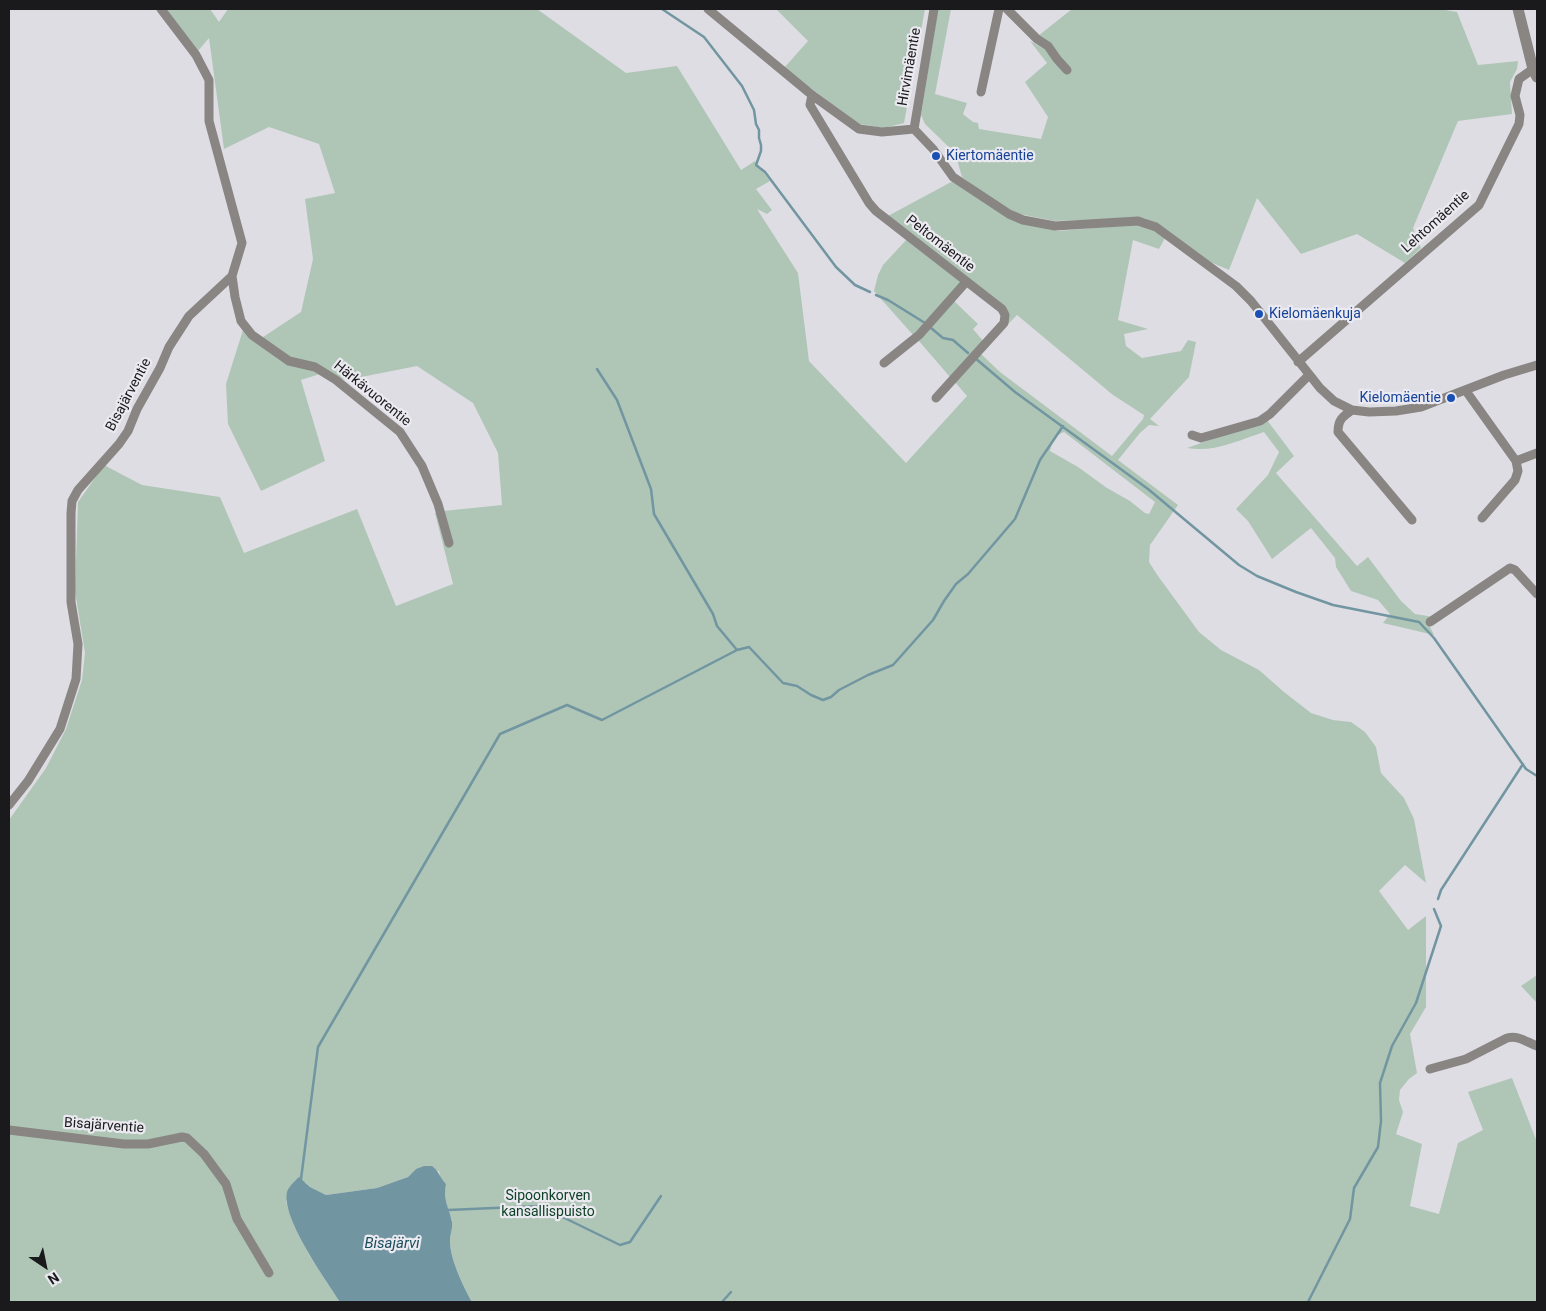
<!DOCTYPE html>
<html>
<head>
<meta charset="utf-8">
<style>
	body { margin:0 }
	#map { position:relative; width:1546px; height:1311px; overflow:hidden; background:#dfdde4; font-family:Roboto,sans-serif }
	canvas { display:block }
	.frame { position:absolute; inset:0; border:10px solid #1a1a1c; pointer-events:none }
	.north { position:absolute; left:20px; top:1241px; width:50px; height:50px; -webkit-text-stroke:4px #eceaf1; paint-order:stroke; rotate:146deg; font-size:14px; font-weight:700; line-height:20px; text-align:center; color:#1a1a1c }
	.north::after { content:''; display:block; margin:auto; width:18px; height:22px; background:#1a1a1c; clip-path:polygon(50% 0,100% 100%,50% 72%,0 100%) }
</style>
</head>
<body>
<div id="map">
<canvas width="1546" height="1311"></canvas>
<div class="frame"></div>
<div class="north">N</div>
</div>
<script>
const g = document.querySelector('canvas').getContext('2d');
g.lineJoin = 'round';
function paint(path, color) { g.fillStyle = color; g.fill(path, 'evenodd'); }
function stroke(path, color, width, dash) { g.strokeStyle = color; g.lineWidth = width; g.lineCap = dash ? 'butt' : 'round'; g.setLineDash(dash || []); g.stroke(path); }
function label(font, color, halo, rows, align = 'center') {
  g.font = font + ' Roboto,sans-serif'; g.lineWidth = 4.5; g.setLineDash([]); g.textBaseline = 'middle'; g.strokeStyle = halo; g.fillStyle = color; for (const [text, x, y, turn = 0] of rows) {
    g.save(); g.translate(x, y); g.rotate((+turn || 0) * Math.PI / 180); g.textAlign = isNaN(turn) ? turn : align; if (halo) g.strokeText(text, 0, 0); g.fillText(text, 0, 0); g.restore();
  }
}
const green = new Path2D(`
	M166,9H210L219,22L228,9H537L626,73L677,66L741,170L755,161L770,181L756,189L772,210L767,214L757,209L798,273L809,361L906,463L967,396L954,381L980,353L1000,372L1112,456L1143,419L1144,415L1113,395L1017,315L1006,326L1008,315L886,217L953,181L1023,223L1058,231L1133,225C1147,226 1155,227 1165,238L1159,249L1133,240L1118,320L1148,329L1124,334L1126,346L1142,358L1181,351L1188,340L1196,342L1189,377L1150,419L1159,426L1149,425L1140,433L1118,460L1178,505L1150,545L1149,562L1158,576L1199,632L1221,650L1259,670L1284,692L1311,713L1333,720L1351,722L1365,732L1376,747L1381,773L1404,798L1414,819L1426,883L1405,865L1379,891L1408,930L1426,916V1007L1410,1034L1417,1073L1409,1079L1400,1090L1399,1100L1403,1112L1396,1134L1422,1144L1410,1206L1439,1214L1458,1143L1483,1130L1468,1092L1512,1078L1537,1142V1302H472C463,1286 450,1259 450,1241C450,1234 453,1229 452,1222C449,1206 443,1202 446,1184L441,1180L439,1171L416,1169L408,1177L377,1188L326,1195L310,1187L305,1182L286,1201C295,1238 319,1270 340,1302H9V820L46,768L66,729L82,680L85,653L75,591L78,502L104,465L142,485L220,497L244,553L357,509L396,606L453,584L435,513L443,511L502,505L498,453L473,403L417,366L346,380L323,373L301,380L325,461L261,491L228,424L226,384L243,330L260,339L301,312L313,259L305,199L335,193L319,144L269,127L224,149L209,38L198,51ZM1064,432L1155,502L1149,514L1145,513L1130,501L1107,488L1078,467L1050,451C1052,443 1055,435 1064,432Z
	M776,9H925L904,123L884,128L859,124L784,68L808,41Z
	M938,9H951L935,94L967,103L963,114L973,122L978,123L979,129L1041,139L1048,117L1025,82L1047,63L1030,41L1045,49L1038,36L1072,9H1440L1457,12L1478,65L1518,61L1517,69L1510,82L1512,114L1458,121L1413,228L1421,248L1405,263L1357,234L1301,254L1257,198L1229,270L1210,262L1159,224L1144,218L1055,221L1019,214L992,200L962,177L955,153L925,124L921,115Z
	M907,239L962,283L913,335L874,291L878,275L883,265Z
	M954,301L978,324L973,329L984,342L950,377L918,340Z
	M1267,420L1294,456L1276,473L1357,566L1368,557L1401,601L1415,614L1434,617L1429,625L1434,635L1383,623L1390,614L1378,600L1351,591L1336,567L1335,558L1311,528L1272,559L1248,521L1236,509L1268,475L1279,452L1264,432C1239,440 1214,453 1187,448Z
	M1537,975V1003L1521,986Z`);
const water = new Path2D(`
	M424,1166H432C439,1171 440,1178 446,1184C443,1202 449,1206 452,1222C453,1229 450,1234 450,1241C450,1259 463,1286 472,1302H340C326,1280 281,1218 287,1192C289,1186 295,1181 299,1177L310,1187L326,1195L377,1188L408,1177L416,1169Z`);
const stream = new Path2D(`
	M662,9L704,37L742,86L754,110L756,124L759,130V138L761,145V151L756,165L765,172L836,267L855,285L870,292
	M876,295L888,300L925,323
	M931,328L943,338L953,340L968,353
	M975,358L1015,392L1148,489L1239,565L1257,576L1296,592L1333,605L1419,622L1434,638L1526,769L1537,776
	M597,369L617,400L651,489L654,514L713,614L717,626L737,650
	M1438,899L1441,890L1523,764
	M301,1179L318,1047L500,734L567,705L602,720L737,650L749,647L783,683L797,686L811,695L823,700L831,697L839,690L868,675L893,665L933,620L944,601L956,584L968,574L1015,519L1040,460L1063,426
	M448,1210L540,1206L620,1245L630,1242L661,1196
	M722,1302L731,1292
	M1308,1302L1350,1219L1354,1188L1378,1147L1381,1121L1380,1083L1392,1046L1416,1003L1441,926L1434,909`);
const minor = new Path2D(`
	M708,9L812,95L859,129L882,132L914,129L933,149L953,177L1009,214L1023,220L1055,226L1138,221L1156,227L1236,286L1251,301L1320,388L1334,401L1352,410L1369,412L1396,411L1421,407L1504,375L1537,365
	M1007,9L1037,39L1048,46L1057,59L1067,70
	M981,92L999,9
	M812,95L810,105L869,203L876,211L1002,309L1005,315L1004,323L936,398
	M914,129L934,9
	M232,276L235,297L241,321L252,335L289,361L315,367L336,380L400,432L422,466L438,504L449,543
	M1298,362L1479,205L1519,124L1520,115L1515,96L1519,79L1533,69
	M884,363L919,335L966,282
	M1466,391L1516,461L1518,471L1515,480L1482,518
	M1352,410C1342,417 1338,420 1338,432L1412,520
	M1192,435L1201,438L1260,421L1270,414L1309,375
	M1516,461L1537,453
	M1430,622L1510,568L1515,570L1537,594
	M9,805L28,781L60,729L76,679L78,644L71,602V513L72,501L78,490L119,444L128,431L137,409L160,368L169,347L189,316L232,276L242,243L209,121V80L196,55L161,9
	M1430,1069L1466,1059L1507,1038C1519,1035 1526,1042 1537,1046
	M9,1130L124,1144H148L182,1137L187,1138L204,1154L226,1184L237,1219L269,1273`);
const tertiary = new Path2D(`
	M1518,9L1533,69L1537,77`);
const markers = [
	[936,156,5,"#1a4fb4"],
	[1259,314,5,"#1a4fb4"],
	[1451,398,5,"#1a4fb4"]
];
const streetNames = [
	["Hirvimäentie",910,67,-80],
	["Lehtomäentie",1436,222,-42],
	["Peltomäentie",940,244,38],
	["Härkävuorentie",372,394,39],
	["Bisajärventie",129,395,-62],
	["Bisajärventie",104,1126,4]
];
const transitNames = [
	["Kiertomäentie",946,156],
	["Kielomäenkuja",1269,314],
	["Kielomäentie",1441,398,"right"]
];
const parkNames = [
	["Sipoonkorven",548,1196],
	["kansallispuisto",548,1212]
];
const waterNames = [
	["Bisajärvi",392,1244]
];
paint(green, '#afc6b6');
paint(water, '#7296a1');
stroke(stream, '#7296a1', 2.5);
stroke(minor, '#888583', 9);
stroke(tertiary, '#888583', 11);
for (const [x, y, r, color] of markers) { const dot = new Path2D(); dot.arc(x, y, r, 0, 2 * Math.PI); g.fillStyle = color; g.fill(dot); stroke(dot, '#eceaf1', 2); }
label('14px', '#1a1a1c', '#eceaf1', streetNames);
label('14px', '#164399', '#eceaf1', transitNames, 'left');
label('14px', '#0d4125', '#eceaf1', parkNames);
label('italic 15px', '#194d5a', '#eceaf1', waterNames);
</script>
</body>
</html>
